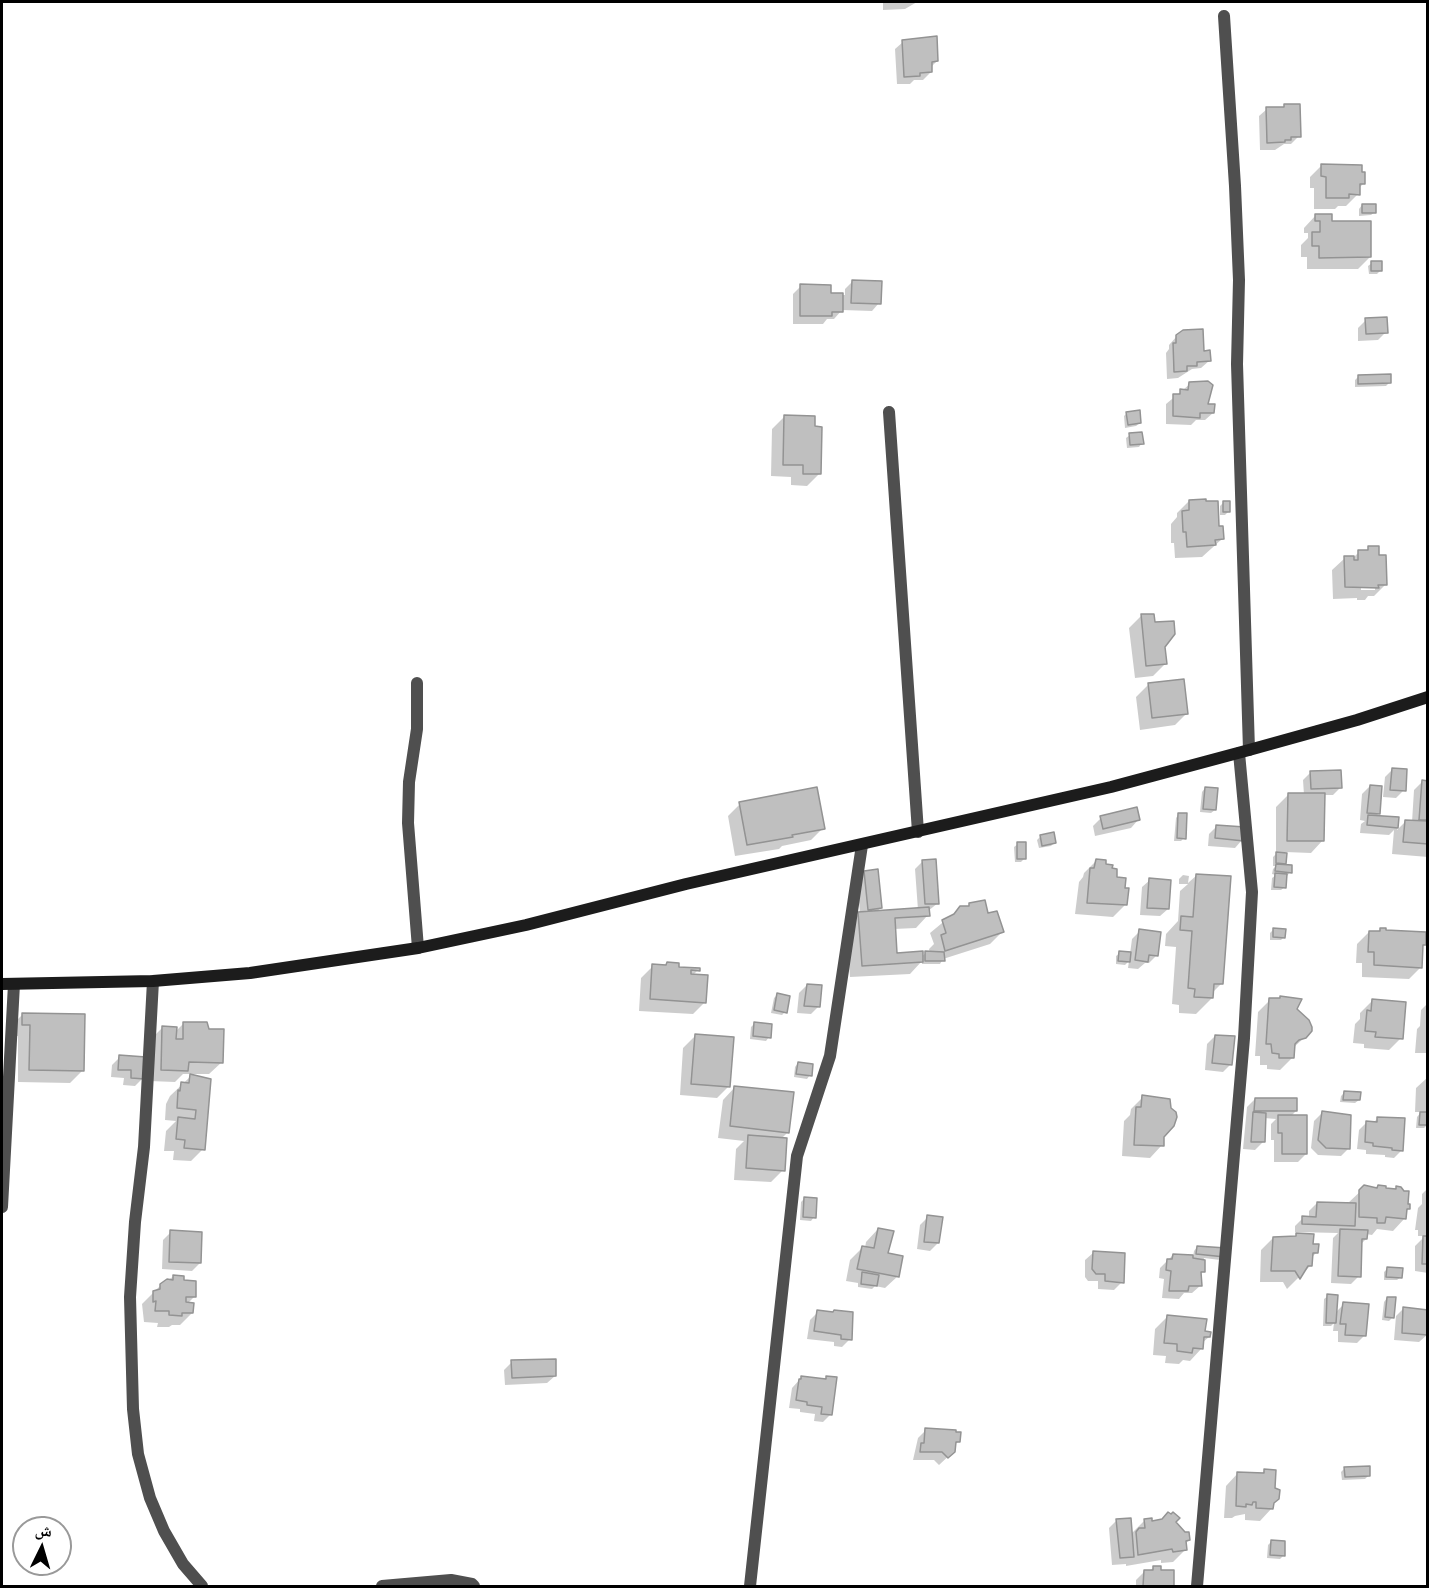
<!DOCTYPE html>
<html>
<head>
<meta charset="utf-8">
<style>
	body { margin:0 }
	#map { position:relative; width:1429px; height:1588px; overflow:hidden; background:#fff; font-family:Ubuntu,"Noto Naskh Arabic",sans-serif }
	canvas { display:block }
	.frame { position:absolute; inset:0; border:3px solid #000; pointer-events:none }
	.north { position:absolute; left:12px; top:1516px; width:60px; height:60px; box-sizing:border-box; background:#fff; border:2px solid #999; border-radius:50%; rotate:5deg; font-size:16px; font-weight:700; line-height:24px; text-align:center; color:#000 }
	.north::after { content:''; display:block; margin:auto; width:21px; height:27px; background:#000; clip-path:polygon(50% 0,100% 100%,50% 72%,0 100%) }
</style>
</head>
<body>
<div id="map">
<canvas width="1429" height="1588"></canvas>
<div class="frame"></div>
<div class="north">ش</div>
</div>
<script>
const g = document.querySelector('canvas').getContext('2d');
g.lineJoin = 'round';
function paint(path, color) { g.fillStyle = color; g.fill(path, 'evenodd'); }
function stroke(path, color, width, dash) { g.strokeStyle = color; g.lineWidth = width; g.lineCap = dash ? 'butt' : 'round'; g.setLineDash(dash || []); g.stroke(path); }
const shadow = new Path2D(`
	M883,2H917L905,9L883,10Z
	M903,42L937,61L931,67V72L923,80H914L910,84H897L895,49Z
	M1267,109L1299,136L1291,144H1284L1275,150H1260L1259,116Z
	M1322,165L1363,184L1358,189V194L1346,206H1338L1335,209H1314V188H1310V177Z
	M1362,205L1375,212L1371,215L1359,216V209Z
	M1316,215L1331,223L1370,257L1358,269H1307V257H1301V245L1308,238V233H1304V228Z
	M1372,263L1381,270L1377,274H1369L1368,266Z
	M853,281L879,303L872,311L842,310L834,319H827L823,324H793V294L801,286L830,295H845V289Z
	M1366,320L1386,332L1378,340L1358,341V328Z
	M1177,336L1202,352L1209,361L1201,368L1192,369L1178,378L1167,379L1166,353L1169,349V345Z
	M1358,377L1390,382L1386,386L1355,387V380Z
	M1190,384L1213,413L1205,420H1196L1191,425L1166,424V404Z
	M1127,413L1140,423L1136,426L1125,428L1124,416Z
	M785,416L820,473L807,486L791,485V477L771,476L772,429Z
	M1130,435L1142,443L1139,447L1127,448L1126,438Z
	M1189,501L1218,528L1222,539L1202,557L1175,558L1174,543H1171V524L1177,517V513Z
	M1224,502L1229,511L1225,515H1220V506Z
	M1369,548L1378,557L1386,584L1374,596H1368L1365,600H1357V598L1333,599L1332,570L1345,558H1353L1359,552H1365ZM1361,587H1375V590H1361Z
	M1141,616L1165,664L1153,676L1135,678L1129,628Z
	M1148,685L1187,713L1175,725L1140,730L1136,697Z
	M1393,769L1404,790L1396,798L1383,797L1385,777Z
	M1311,772L1341,787L1333,795H1323V840L1311,853L1285,852V863L1281,866L1290,872L1287,876L1285,887L1281,890H1271L1272,878L1276,875L1272,874L1273,869L1276,866H1273V857L1278,852H1276V807L1288,795H1304L1303,780Z
	M1422,782H1428V857L1392,854L1394,830L1389,835L1360,833L1361,824L1365,821L1360,820L1362,794L1370,786L1379,813L1375,817L1398,819L1397,830L1406,821L1412,822L1414,790Z
	M1205,788L1215,810L1211,813L1200,812L1202,792Z
	M740,804L823,828L811,840L782,846L779,849L735,856L728,816Z
	M1179,814L1184,838L1181,841H1174L1176,818Z
	M1101,818L1138,820L1131,828L1095,836L1093,826Z
	M1217,826L1242,840L1235,848L1208,846L1209,834Z
	M1040,837L1055,842L1051,846L1039,848L1037,840Z
	M1018,844L1025,858L1021,862H1015L1014,847Z
	M923,861L938,903L928,911V915L916,928L894,929L896,954L921,957L926,953H930L929,949L934,944L930,933L959,909L987,915L1002,932L990,944L943,959L940,964H922V961L910,974L850,977L846,926L860,913L857,880L865,872L881,908L876,912L918,910L915,869Z
	M1096,861L1104,866L1115,878L1125,905L1113,917L1075,914L1079,882L1083,877L1084,873Z
	M1183,875L1189,876L1188,883L1197,875L1221,984L1212,993V998L1196,1014L1179,1013V1005L1172,1004L1176,947L1165,946L1166,934L1178,921L1180,891L1188,884H1179V879Z
	M1150,880L1168,909L1160,916L1140,915L1142,887Z
	M1274,929L1284,937L1281,940H1270V933Z
	M1380,929L1424,944L1422,947L1421,967L1409,979L1362,977V963H1356L1357,944L1369,932L1377,933Z
	M1140,931L1157,955L1149,963H1145L1138,969L1128,968L1129,961L1125,965L1116,964V956L1120,953L1130,954L1132,939Z
	M667,964L677,968L698,970L693,975L705,1002L693,1014L639,1011L641,978L653,966L664,967Z
	M807,985L819,1006L811,1014L797,1013L799,993Z
	M777,995L785,1012L782,1015L771,1013L774,998Z
	M1280,998L1300,999L1295,1009L1305,1037L1293,1048L1292,1058L1280,1070L1267,1069V1065H1260V1056H1255L1258,1012L1270,1000H1278Z
	M1372,1001L1401,1038L1389,1050L1364,1048V1044L1353,1043L1355,1024L1360,1019V1013Z
	M1428,1003V1053H1415L1417,1029L1420,1026L1421,1010Z
	M23,1014L82,1071L70,1083L18,1082V1036H10L11,1026Z
	M184,1023L222,1062L209,1074H183L175,1082L149,1081L150,1040L162,1028L175,1032Z
	M754,1024L769,1037L766,1041L750,1039L751,1027Z
	M695,1036L729,1086L717,1098L680,1095L683,1048Z
	M1215,1036L1231,1064L1223,1072L1205,1070L1207,1044Z
	M120,1057L143,1078L135,1086L123,1085L124,1078L111,1077L112,1065Z
	M798,1063L810,1075L807,1079L794,1077L795,1067Z
	M1428,1073L1427,1125L1424,1128H1416L1417,1117L1421,1112H1415L1416,1088L1427,1078Z
	M191,1076L203,1149L191,1161L173,1160L174,1151H164L166,1131L176,1121L165,1120L166,1104L170,1096Z
	M735,1087L788,1132L781,1139L783,1170L771,1182L734,1180L736,1149L744,1141L718,1138L723,1100Z
	M1344,1093L1359,1100L1355,1103L1340,1102L1341,1096Z
	M1143,1097L1163,1136L1162,1145L1150,1158L1122,1156L1124,1121L1130,1115L1131,1109Z
	M1255,1099L1296,1111L1290,1117L1306,1154L1298,1162H1274V1140H1271V1124L1276,1119L1264,1118L1263,1142L1255,1150L1243,1149L1247,1107Z
	M1322,1113L1348,1149L1341,1156L1318,1155L1311,1148L1314,1121Z
	M1378,1118L1402,1150L1394,1158L1385,1157V1155L1366,1154V1150L1357,1149L1359,1130L1367,1122L1373,1123Z
	M1365,1187L1376,1189L1378,1187L1394,1190L1396,1188L1408,1209L1406,1212L1405,1218L1393,1231L1377,1229L1372,1235L1366,1234V1239L1361,1244L1359,1276L1351,1284L1331,1283L1333,1238L1338,1233L1295,1232V1226L1303,1218H1309V1211L1317,1203L1347,1204Z
	M1428,1188V1273L1415,1271V1246L1425,1236H1418V1230H1415L1418,1208L1422,1204V1194Z
	M805,1198L814,1217L811,1221L800,1220L801,1202Z
	M928,1217L938,1243L930,1251L917,1249L920,1225Z
	M878,1229L886,1254L898,1276L885,1288L875,1286L872,1289L858,1287V1283L846,1281L850,1260L862,1248H865L866,1242Z
	M171,1232L200,1263L192,1271L162,1269L163,1240Z
	M1297,1235L1317,1252L1311,1258L1310,1266L1287,1289L1283,1282H1260L1261,1250L1273,1238H1294Z
	M1197,1247L1224,1249L1220,1260L1204,1258L1203,1271L1200,1274V1286L1192,1293H1184L1179,1299L1162,1298L1164,1279L1159,1278L1160,1268L1173,1255L1193,1257L1194,1251Z
	M1093,1253L1122,1282L1114,1290L1098,1289V1281H1088L1085,1277V1260Z
	M1387,1269L1401,1277L1397,1280H1384V1272Z
	M174,1276L194,1297L187,1304L192,1313L180,1325H172L169,1327H157L158,1323L144,1322L142,1304L161,1285Z
	M1328,1296L1335,1313L1344,1304L1365,1335L1357,1343L1338,1342V1331H1333L1334,1323L1331,1326H1323L1324,1299Z
	M1387,1298L1393,1317L1389,1321L1382,1320L1384,1302Z
	M1404,1308L1427,1335L1419,1342L1394,1340L1396,1316Z
	M818,1312L850,1339L842,1347L834,1346V1342L807,1339L810,1320Z
	M1167,1317L1204,1332L1209,1337L1202,1343V1348L1190,1361L1183,1360L1179,1364L1165,1363L1166,1356L1153,1355L1155,1329Z
	M512,1362L555,1376L547,1383L505,1385L504,1370Z
	M802,1377L824,1380L827,1377L831,1414L823,1422L814,1421L815,1414L800,1412V1409L789,1408L792,1388Z
	M926,1430L958,1442L954,1445V1451L939,1465L934,1460H913L918,1438Z
	M1345,1468L1368,1476L1365,1479L1342,1480L1341,1472Z
	M1264,1471L1272,1504V1508L1260,1521L1245,1520V1514L1235,1516L1232,1518H1224L1226,1486L1238,1473L1261,1474Z
	M1117,1520L1131,1534L1145,1520L1150,1522H1174L1189,1540L1185,1544V1550L1173,1562L1161,1563V1560L1126,1566V1564L1112,1565L1109,1528Z
	M1272,1541L1283,1556L1280,1559L1267,1558L1268,1545Z
	M1153,1568L1159,1571H1172V1586H1136V1580L1144,1572H1149Z`);
const building = new Path2D(`
	M937,36L938,61L932,62V72L920,73V76L904,77L902,40Z
	M1284,104H1300L1301,137H1291V140H1285V142L1267,143L1266,107H1284Z
	M1321,164L1362,165V172H1365V184H1360V195L1349,194V198H1326V177L1321,176Z
	M1362,204H1376V213H1362Z
	M1315,214H1332V221H1371V257L1319,258V246H1312V232H1320V221H1315Z
	M1371,261H1382V271H1371Z
	M852,280L882,281L881,304L851,303Z
	M800,284L831,285V293H843V312H832V316H800Z
	M1387,317L1388,333L1366,334L1365,318Z
	M1203,329L1204,351L1210,350L1211,361L1197,362V366H1187V371L1174,372L1173,343H1176V335L1183,330Z
	M1391,374V383L1358,384V375Z
	M1208,381L1213,385L1208,404H1215L1214,413H1200V418L1173,416V394H1180V389L1188,390L1189,382Z
	M1140,410L1141,423L1128,425L1126,412Z
	M784,415L815,416V426L822,427L821,474H803V465H783Z
	M1142,432L1144,444L1130,445L1129,433Z
	M1206,499V501H1218L1219,526H1223L1224,539L1215,540L1216,545L1187,547L1186,532H1183L1182,511L1189,510V500Z
	M1223,501H1230V512H1223Z
	M1368,546H1379V555H1386L1387,585H1378L1379,588L1345,587L1344,556H1354V560H1358V550H1368Z
	M1141,614H1154L1155,622L1174,621L1175,634L1165,647L1167,664L1146,666Z
	M1184,679L1188,714L1152,718L1148,683Z
	M1392,768L1407,769L1406,791L1390,790Z
	M1341,770L1342,788L1311,789L1310,771Z
	M1422,780L1428,781V820H1419Z
	M1370,785L1382,786L1380,814L1367,813Z
	M817,787L825,829L792,835L793,837L747,845L739,802Z
	M1205,787L1218,788L1216,810L1203,809Z
	M1288,793H1325L1324,841H1287Z
	M1137,807L1140,820L1103,829L1100,816Z
	M1178,813H1187L1186,839L1177,838Z
	M1368,815L1399,817L1398,828L1367,825Z
	M1405,820L1428,821V844L1403,842Z
	M1216,825L1245,827L1244,841L1215,838Z
	M1054,832L1056,843L1042,846L1040,835Z
	M1017,842H1026V859H1017Z
	M1276,852L1287,853L1286,864L1276,863Z
	M936,859L939,904H925L922,860Z
	M1096,859L1106,860V864L1113,865L1112,868L1117,869V877L1126,878L1125,888H1129L1127,905L1087,903L1090,868H1094Z
	M1276,864L1292,865V873L1275,871Z
	M878,869L882,908L868,910L864,871Z
	M1275,873L1287,874L1286,888L1274,887Z
	M1196,874L1231,876L1223,984H1214L1213,998L1194,997L1195,989L1188,988L1192,931L1180,930L1181,916L1193,917Z
	M1149,878L1171,880L1169,909L1147,908Z
	M985,900L988,913L997,911L1004,932L945,951L941,935L946,933L942,920L954,914L960,906H969V903Z
	M929,907L930,916L895,918L897,953L923,951V962L862,966L858,912Z
	M1273,928L1286,929L1285,938L1273,937Z
	M1380,928H1386V930L1426,932V945H1423L1422,968L1374,965V952H1368L1369,931H1380Z
	M1139,929L1161,932L1158,956L1149,955L1148,962L1135,960Z
	M925,951L944,952L945,961H925Z
	M1119,951L1131,952L1130,962L1118,961Z
	M667,962L679,963V967L700,968V971L691,970V974L708,975L706,1003L650,999L652,964L666,965Z
	M807,984L822,985L820,1007L804,1006Z
	M777,993L790,996L787,1013L774,1010Z
	M1280,996L1302,999L1297,1009L1309,1020L1312,1027V1031L1306,1038L1299,1040L1295,1044L1294,1058H1279V1054L1272,1053L1271,1044H1266L1269,998H1280Z
	M1372,999L1406,1002L1403,1039L1375,1037L1376,1032L1365,1031L1367,1010L1371,1011Z
	M22,1013L85,1014L84,1071L29,1070L30,1025H22Z
	M183,1022H207L209,1029H224L223,1063L189,1062L188,1071L161,1070L162,1026L177,1027L176,1039H183Z
	M754,1022L772,1024L771,1038L753,1036Z
	M695,1034L734,1037L730,1087L691,1084Z
	M1215,1035L1235,1036L1232,1065L1212,1063Z
	M119,1055L146,1057L145,1079L131,1078V1070H118Z
	M798,1062L813,1064L812,1076L796,1074Z
	M190,1074L211,1079L205,1150L184,1148L185,1140L176,1139L178,1117L195,1119L196,1110L177,1108L178,1090L180,1091L181,1082L189,1083Z
	M734,1086L794,1092L789,1133L730,1126Z
	M1344,1091L1361,1092L1360,1100H1343Z
	M1142,1095L1170,1099L1171,1108L1176,1112L1177,1117L1174,1126L1164,1137V1146L1134,1145L1136,1107H1141Z
	M1255,1098H1297V1111H1254Z
	M1322,1111L1351,1115L1350,1149L1326,1148L1318,1140Z
	M1253,1112L1266,1113L1265,1142H1251Z
	M1420,1112H1428V1125H1419Z
	M1278,1115H1307V1154H1282V1133H1278Z
	M1377,1117L1405,1118L1403,1151L1392,1150V1148L1373,1146V1143L1365,1142L1366,1121L1377,1122Z
	M748,1135L787,1138L785,1171L746,1168Z
	M1364,1185L1377,1188L1378,1185L1386,1186V1188L1396,1189V1186L1401,1187L1404,1191H1409L1408,1204H1410V1209H1407L1406,1219L1386,1217L1385,1223H1377V1218L1359,1217V1190Z
	M804,1197L817,1198L816,1218L803,1217Z
	M1317,1202L1356,1203L1355,1226L1302,1224V1216L1316,1217Z
	M927,1215L943,1217L939,1243L924,1242Z
	M878,1228L894,1231L888,1253L903,1256L899,1277L857,1269L862,1246L874,1248Z
	M1340,1229L1368,1230L1367,1239H1362L1361,1277L1338,1276Z
	M170,1230L202,1232L201,1263L169,1262Z
	M1296,1233L1314,1234L1313,1244H1319L1318,1253H1313L1312,1266H1308L1300,1279L1295,1271H1271L1273,1237L1296,1236Z
	M1423,1236H1428V1264H1422Z
	M1197,1246L1226,1248L1225,1257L1196,1254Z
	M1093,1251L1125,1253L1124,1283L1105,1281V1274H1096L1092,1269Z
	M1173,1254L1193,1255V1258L1205,1260V1272H1201L1202,1286H1189L1188,1291H1169L1171,1271L1166,1270L1167,1259H1172Z
	M1387,1267L1403,1268L1402,1278L1386,1277Z
	M862,1272L879,1275L877,1286L861,1284Z
	M173,1275L184,1276V1280L196,1281V1297H186V1302L194,1303L193,1313H182V1316L169,1315V1311H155L156,1301L153,1302V1291L160,1289V1284L167,1279L173,1280Z
	M1327,1294L1338,1295L1336,1323H1326Z
	M1387,1297H1396L1394,1318L1385,1317Z
	M1343,1302L1369,1304L1366,1336L1345,1335L1346,1324H1340Z
	M1403,1307L1428,1310V1335L1402,1333Z
	M817,1310L833,1312L834,1310L853,1312L852,1340L841,1339V1335L814,1331Z
	M1167,1315L1207,1319L1205,1331L1211,1332L1210,1337H1204L1203,1349L1193,1348L1192,1353L1177,1351V1344L1164,1343Z
	M556,1359V1376L512,1378L511,1360Z
	M801,1376L826,1379V1376L837,1377L832,1415L821,1414L822,1407L807,1405V1402L796,1400L799,1379H801Z
	M925,1428L956,1430V1432H961L960,1442H956L955,1452L948,1458L942,1452H920L921,1443H924Z
	M1370,1466V1476L1345,1477L1344,1467Z
	M1264,1469L1276,1470L1275,1488L1280,1490L1279,1499L1274,1503L1273,1509L1256,1508V1502H1253L1252,1505L1246,1504V1507L1236,1506L1237,1472L1264,1473Z
	M1168,1512L1171,1514L1173,1512L1180,1518L1176,1522L1185,1532H1189L1190,1540L1186,1541L1187,1550L1173,1552L1172,1549L1138,1555L1136,1532L1139,1528H1145L1144,1519L1152,1518V1521L1162,1519Z
	M1131,1518L1134,1557L1120,1558L1116,1519Z
	M1271,1540L1285,1541V1556L1270,1555Z
	M1153,1566H1161V1570H1174V1586H1143L1144,1570H1153Z`);
const street = new Path2D(`
	M1224,16L1235,186L1239,280L1237,364L1249,750
	M889,412L918,832
	M417,683V729L409,782L408,823L418,948
	M153,981L144,1147L135,1222L130,1297L133,1409L138,1454L150,1498L164,1531L183,1564L202,1586
	M2,1207L14,984
	M382,1586L451,1580L472,1584L474,1586
	M750,1586L797,1156L830,1056L862,845
	M1197,1586L1244,1038L1252,892L1239,753`);
const secondary = new Path2D(`
	M2,984L153,981L250,973L418,948L526,925L686,884L1111,787L1249,750L1357,720L1428,697`);
paint(shadow, '#0003');
paint(building, '#bfbfbf');
stroke(building, '#939393', 1.5);
stroke(street, '#4f4f4f', 12);
stroke(secondary, '#1c1c1c', 12);
</script>
</body>
</html>
